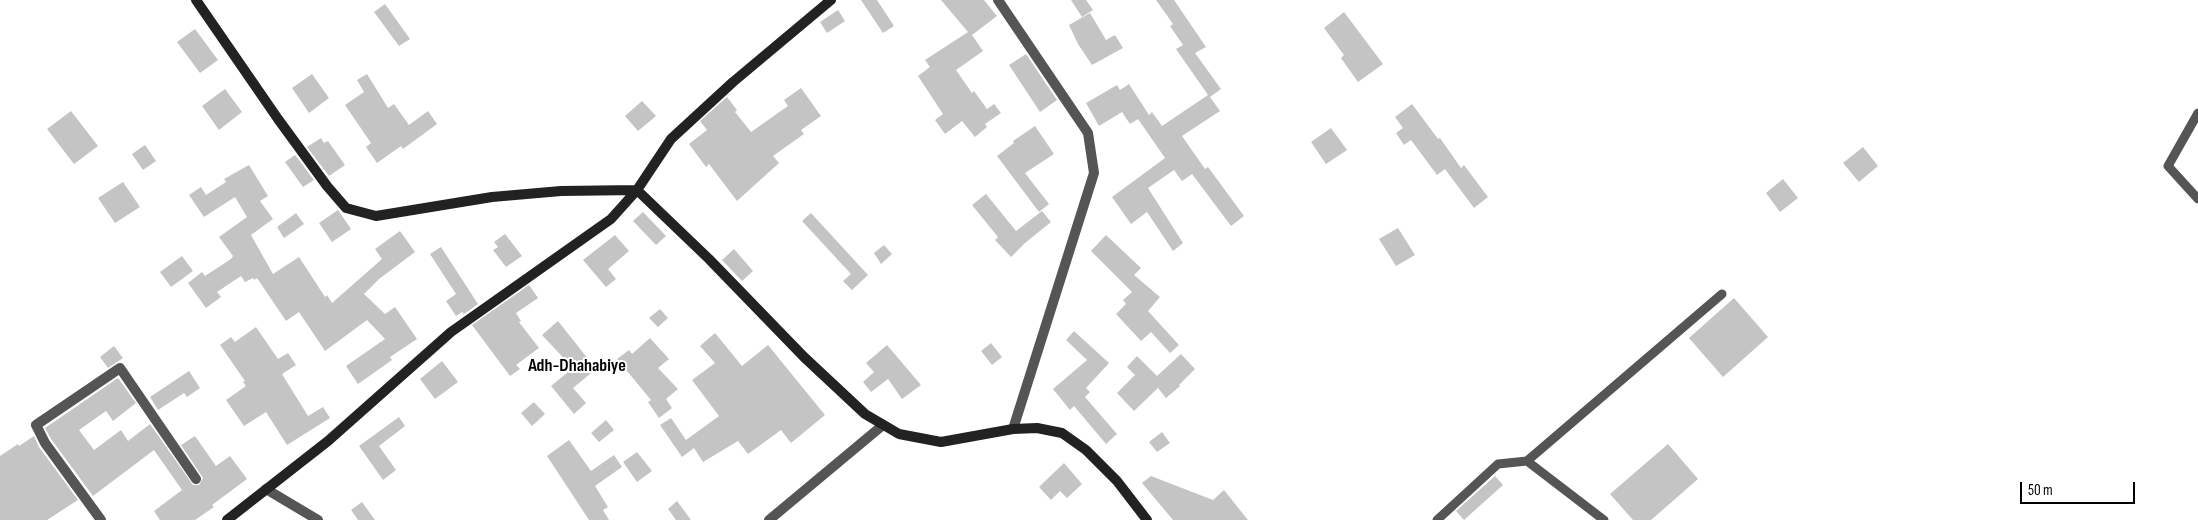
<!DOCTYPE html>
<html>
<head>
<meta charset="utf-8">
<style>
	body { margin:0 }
	#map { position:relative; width:2198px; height:520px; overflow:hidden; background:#fff; font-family:"Sofia Sans Condensed",sans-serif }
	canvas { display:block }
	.scale { position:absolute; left:2020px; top:482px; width:115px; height:22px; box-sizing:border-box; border:2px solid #000; border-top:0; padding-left:6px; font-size:15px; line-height:18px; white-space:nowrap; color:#000; -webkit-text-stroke:4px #fff; paint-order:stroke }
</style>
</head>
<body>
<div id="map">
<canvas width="2198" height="520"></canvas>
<div class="scale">50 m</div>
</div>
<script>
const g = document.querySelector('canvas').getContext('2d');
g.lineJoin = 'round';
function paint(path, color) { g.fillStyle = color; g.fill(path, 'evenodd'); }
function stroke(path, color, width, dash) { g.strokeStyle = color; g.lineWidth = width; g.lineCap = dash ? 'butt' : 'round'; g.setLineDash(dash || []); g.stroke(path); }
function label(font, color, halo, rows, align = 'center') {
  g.font = font + ' "Sofia Sans Condensed",sans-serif'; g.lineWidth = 4; g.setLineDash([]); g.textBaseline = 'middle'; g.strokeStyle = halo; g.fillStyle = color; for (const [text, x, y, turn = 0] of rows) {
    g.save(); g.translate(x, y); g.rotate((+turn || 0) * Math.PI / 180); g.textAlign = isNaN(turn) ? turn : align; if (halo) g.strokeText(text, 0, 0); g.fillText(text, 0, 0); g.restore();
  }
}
const building = new Path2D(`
	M861,0H877L894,26L883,33Z
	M941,0H984L997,16L972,35L983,51L956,70L972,93L974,91L987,109L994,104L1001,113L985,124L987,127L975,137L962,121L945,134L935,120L943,114L918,76L930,67L925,60L968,32Z
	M1071,0H1086L1093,10L1082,17Z
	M1156,0H1174L1206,47L1195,53L1221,89L1210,97L1220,111L1182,136L1205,169L1208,167L1244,216L1231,226L1192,174L1182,181L1174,170L1148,188L1183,243L1173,251L1147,212L1131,224L1112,197L1165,158L1138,119L1130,124L1122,112L1099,126L1086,103L1117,85L1120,90L1129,84L1149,115L1152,112L1162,126L1208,95L1176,49L1183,45L1170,26L1173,24Z
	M385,4L410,39L399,46L374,12Z
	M838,10L845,21L827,33L820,22Z
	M1344,12L1383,64L1358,82L1341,58L1344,55L1324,28Z
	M1090,13L1106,40L1115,35L1123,48L1092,65L1078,44L1069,25Z
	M195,29L218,60L200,73L177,42Z
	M1026,54L1057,100L1040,112L1009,65Z
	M312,74L329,98L309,113L292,88Z
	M367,74L388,108L394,104L409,125L428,111L437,124L403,149L401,146L377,163L366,147L371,143L345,105L364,92L357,80Z
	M801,88L821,116L801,130L804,134L773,156L779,163L737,201L709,164L706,167L689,144L707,130L700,121L727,97L737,110L735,112L751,132L788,106L784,100Z
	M225,89L242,112L219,130L202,106Z
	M642,101L656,116L638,131L625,116Z
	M1412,104L1438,139L1440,138L1461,168L1464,165L1488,197L1474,208L1445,169L1437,175L1411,140L1404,145L1396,133L1403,128L1395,117Z
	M71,111L98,146L74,164L47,129Z
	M1035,126L1054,154L1025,173L1049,204L1039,212L997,156L1014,143L1013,141Z
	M1331,128L1347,150L1326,164L1311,142Z
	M321,138L324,143L328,141L345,165L329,176L307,147Z
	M145,145L156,161L143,170L132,154Z
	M1863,147L1878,166L1859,182L1843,163Z
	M295,155L314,180L303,187L285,162Z
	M249,165L268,196L260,201L273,219L251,235L273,274L299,257L325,297L327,295L332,303L382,259L375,249L400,231L415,252L379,279L364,294L385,314L395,307L417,339L390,357L392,360L358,384L346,366L385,339L367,320L325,351L299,312L286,321L257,278L254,280L253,278L245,282L241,276L217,292L221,297L206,308L188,283L202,272L205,276L231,259L233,256L219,237L247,217L235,197L204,217L189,195L201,187L206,195L226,182L224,179Z
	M1783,179L1798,198L1780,212L1766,193Z
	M123,182L140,207L115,223L98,198Z
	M986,194L1016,231L1042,211L1051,222L1025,243L1011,257L995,240L998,237L972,205Z
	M338,210L351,229L332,242L319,223Z
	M643,212L666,236L656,245L633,221Z
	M296,213L304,224L284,238L277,227Z
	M811,213L868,275L852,290L843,281L851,274L802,221Z
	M1398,228L1415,255L1396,266L1379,239Z
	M505,234L522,256L506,267L493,250L498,247L494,242Z
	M615,235L629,251L608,269L616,279L606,287L583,260Z
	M1106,235L1141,268L1134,275L1160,297L1148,311L1179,345L1170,353L1151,332L1141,341L1116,314L1126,304L1123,300L1132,292L1091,251Z
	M884,245L892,254L881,264L874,253Z
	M441,247L478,304L464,314L462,312L456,316L446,301L456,294L430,254Z
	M734,249L753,271L742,281L722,260Z
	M182,256L193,271L171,287L160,272Z
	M529,285L538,298L516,313L521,321L519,322L539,348L516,365L520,369L510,376L472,325Z
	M1734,298L1768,337L1723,377L1689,338Z
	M660,309L668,318L658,327L649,318Z
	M558,321L596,369L573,388L586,403L574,414L551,386L573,368L542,335Z
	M256,327L278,359L288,353L296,365L282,374L308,416L323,407L330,418L287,445L266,412L244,426L226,400L246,386L243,382L245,381L220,345L231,337L235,342Z
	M1074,331L1109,363L1086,388L1090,392L1085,397L1117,434L1106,444L1074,406L1070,410L1053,389L1087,360L1066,340Z
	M715,333L742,366L768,345L825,415L791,443L781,430L748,454L738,441L703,462L694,448L682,457L660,425L671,418L686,440L719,416L692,380L715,363L700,346Z
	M650,338L669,359L658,368L678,389L666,399L672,408L659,418L648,402L651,400L617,359L629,350L632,354Z
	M991,343L1002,357L992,365L981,351Z
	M887,345L921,385L902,399L888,379L871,392L863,382L874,372L866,363Z
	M114,346L123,358L108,368L100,357Z
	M1181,354L1195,369L1179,385L1180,386L1166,398L1158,388L1134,411L1117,393L1135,375L1127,367L1137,356L1157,376Z
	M442,361L458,382L435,399L420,379Z
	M189,371L200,388L187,397L184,393L158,410L150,397Z
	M118,378L136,403L113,421L106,411L79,430L94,450L121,430L128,441L150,424L193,485H199L203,478L181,445L195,436L216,466L230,456L247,479L212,505L214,507L195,520H160L154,511L182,490L154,450L93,496L51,439L45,428Z
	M534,402L545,414L532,426L521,413Z
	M399,417L405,426L379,446L396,470L383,480L359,446Z
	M606,420L614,430L599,442L591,433Z
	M1162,432L1170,443L1157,452L1149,442Z
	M34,436L39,447L78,500L47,520H0V456L18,444L19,446Z
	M569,440L591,471L614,455L622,467L595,486L608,507L603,510L609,520H589L547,456Z
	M1668,444L1698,479L1651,520H1633L1610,494Z
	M637,452L652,471L637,482L623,462Z
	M1064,463L1082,484L1067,498L1060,491L1051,500L1039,487Z
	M1151,476L1213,500L1224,490L1248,520H1173L1142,483Z
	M1495,476L1503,485L1464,520L1456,511Z
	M677,501L691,520H676L668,509Z
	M362,502L375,520H358L351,510Z`);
const lane = new Path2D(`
	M2198,113L2168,166L2198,199
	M1527,461L1604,520
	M1437,520L1498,464L1527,461L1722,294`);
const street = new Path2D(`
	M998,0L1088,133L1094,173L1013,429
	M266,489L318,520
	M101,520L45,443L36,425L120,368L196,479
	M769,520L883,425`);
const secondary = new Path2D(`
	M196,0L278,119L327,186L346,208L376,216L492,197L561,191L637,190L709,259L804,357L865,414L899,434L941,442L1013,429L1037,428L1062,433L1086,450L1117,481L1147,520
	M227,520L328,441L451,332L611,219L637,190L671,139L733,82L831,0`);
const quarterNames = [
	["Adh-Dhahabiye",577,366]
];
paint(building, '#c4c4c4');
stroke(lane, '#555', 9);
stroke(street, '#555', 10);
stroke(secondary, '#222', 10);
label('bold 18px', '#000', '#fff', quarterNames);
</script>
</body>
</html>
